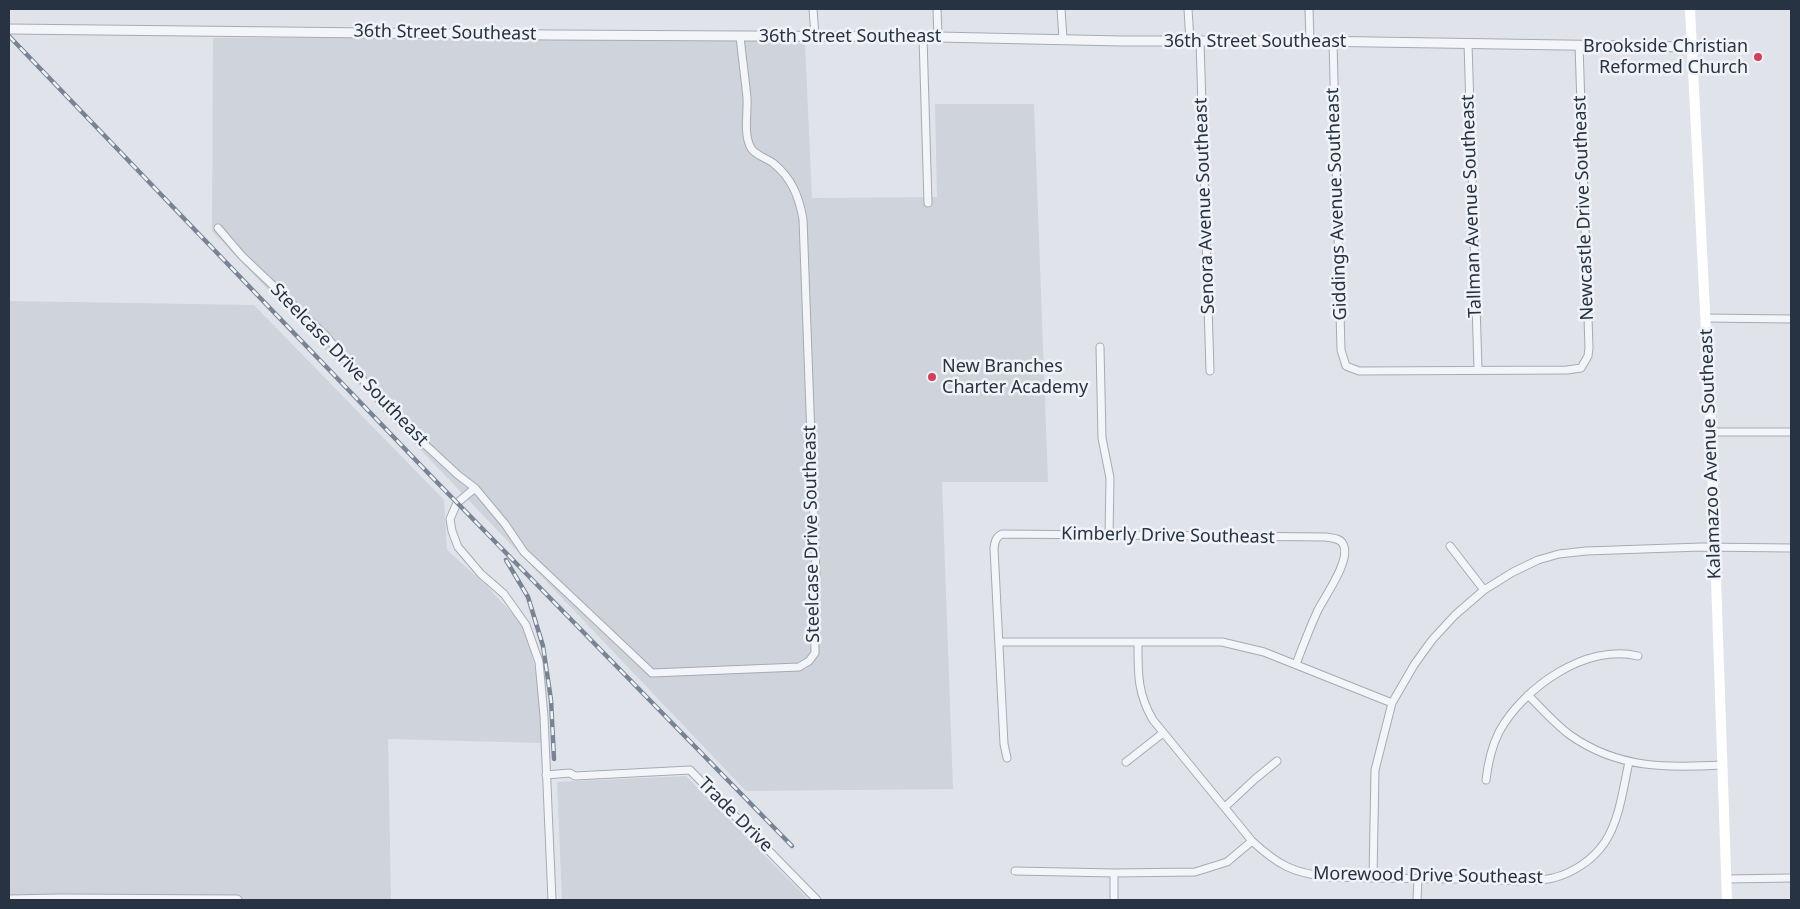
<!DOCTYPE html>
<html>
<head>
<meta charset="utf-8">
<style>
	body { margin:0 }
	#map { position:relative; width:1800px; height:909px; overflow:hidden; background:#e0e4ea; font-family:"Noto Sans",sans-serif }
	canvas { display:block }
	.frame { position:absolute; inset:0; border:10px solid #273242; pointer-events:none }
</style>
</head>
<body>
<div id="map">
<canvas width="1800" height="909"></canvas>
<div class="frame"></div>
</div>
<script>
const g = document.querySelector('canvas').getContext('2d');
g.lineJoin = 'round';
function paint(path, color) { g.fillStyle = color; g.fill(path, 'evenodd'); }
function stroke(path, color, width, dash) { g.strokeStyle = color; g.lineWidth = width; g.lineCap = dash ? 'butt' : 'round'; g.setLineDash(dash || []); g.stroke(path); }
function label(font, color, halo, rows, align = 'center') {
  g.font = font + ' "Noto Sans",sans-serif'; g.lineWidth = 5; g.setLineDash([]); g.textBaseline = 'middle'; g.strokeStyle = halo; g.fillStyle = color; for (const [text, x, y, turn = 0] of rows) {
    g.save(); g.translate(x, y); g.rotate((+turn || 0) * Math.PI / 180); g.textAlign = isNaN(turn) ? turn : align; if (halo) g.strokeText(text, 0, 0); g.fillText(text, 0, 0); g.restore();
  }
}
const built = new Path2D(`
	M740,36L805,44L812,198L937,197L935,104H1034L1048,482H942L953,789L746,791L212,231L213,38Z
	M9,301L254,305L444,500L447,550L487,586L521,623L531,651L540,692L542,743L388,739L391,900H9Z
	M686,776L809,900H562L557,782Z`);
const minor = new Path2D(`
	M813,9L815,36
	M937,9L938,37
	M1061,9L1063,39
	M1188,9L1190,41
	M1309,9L1310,41
	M923,37L928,203
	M1200,41L1210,371
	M1333,42L1341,350L1346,366L1359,371L1567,370L1581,368L1588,356L1589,348L1579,45
	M1468,43L1478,369
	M218,228L242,256L325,335L389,411L458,475L475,488L505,524L524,552L652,673L799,667L809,661L815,653L814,603L816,574L803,219C799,197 792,178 773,163C766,158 755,155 751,148C743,134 748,113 747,98C745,77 742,57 740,36
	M1705,318L1791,319
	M1100,347L1102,438L1110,478L1109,536
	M1711,432H1791
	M475,488L457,503L450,519L452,531L458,547L481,574L504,594L526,625L539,662L544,716L552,900
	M1450,546L1484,590
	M999,642H1222L1264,652L1392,703
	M1138,642C1138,672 1137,693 1153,720L1252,841C1278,865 1293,873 1328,877C1379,878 1430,879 1480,879C1504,880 1530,883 1553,878C1573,873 1593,860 1605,842C1620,819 1623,788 1629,762
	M1528,695C1542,709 1555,724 1570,735C1618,769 1667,768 1722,765
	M1007,758L1004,744L994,548C995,541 996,537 1002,534L1326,537C1332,538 1340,538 1343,544C1352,559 1325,596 1318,610C1310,627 1303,646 1296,664
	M1126,762L1163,733
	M546,775L570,773L575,776L690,770L817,900
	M1486,780C1488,763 1491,748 1499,732C1523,688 1586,643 1638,656
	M1225,807L1255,779L1277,761
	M1015,871L1114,873L1195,872L1227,862L1252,841
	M1373,878L1375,770L1392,703L1414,665L1432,640L1455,615L1484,590L1513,572L1538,560L1559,554L1586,551L1701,547L1791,548
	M1727,879L1791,878
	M1114,900V873
	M1417,900L1418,879`);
const tertiary = new Path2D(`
	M9,29L552,35L938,37L1122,41H1310L1692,47
	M9,900L60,899L237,900`);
const secondary = new Path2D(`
	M1690,9L1711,432L1727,900`);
const rail = new Path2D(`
	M9,36L430,475L792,846
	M506,560L528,597L543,646L551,700L554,759`);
const markers = [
	[1758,57,5,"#d73d59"],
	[932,377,5,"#d73d59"]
];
const streetNames = [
	["36th Street Southeast",445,33,1],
	["36th Street Southeast",850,37],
	["36th Street Southeast",1255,42],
	["Giddings Avenue Southeast",1337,204,-92],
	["Senora Avenue Southeast",1205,206,-92],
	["Tallman Avenue Southeast",1472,206,-92],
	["Newcastle Drive Southeast",1584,208,-92],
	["Steelcase Drive Southeast",349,365,46],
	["Kalamazoo Avenue Southeast",1711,454,-92],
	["Steelcase Drive Southeast",812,534,-91],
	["Kimberly Drive Southeast",1168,536,1],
	["Trade Drive",735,815,45],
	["Morewood Drive Southeast",1428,876,1]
];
const poiNames = [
	["Brookside Christian",1748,47],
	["Reformed Church",1748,68],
	["New Branches",942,367,"left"],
	["Charter Academy",942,388,"left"]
];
paint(built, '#ced3dc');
stroke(minor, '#a5abb4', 9);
stroke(tertiary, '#a5abb4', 11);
stroke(minor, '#f3f5f8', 7);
stroke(tertiary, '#f3f5f8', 9);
stroke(secondary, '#fff', 10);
stroke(rail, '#788494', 4.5);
stroke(rail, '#f0f3f7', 2.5, [8]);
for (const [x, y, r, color] of markers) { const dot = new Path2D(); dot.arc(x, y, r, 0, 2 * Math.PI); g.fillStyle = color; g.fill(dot); stroke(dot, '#f0f3f7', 2); }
label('18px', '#273242', '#f0f3f7', streetNames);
label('18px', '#273242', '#f0f3f7', poiNames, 'right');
</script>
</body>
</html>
